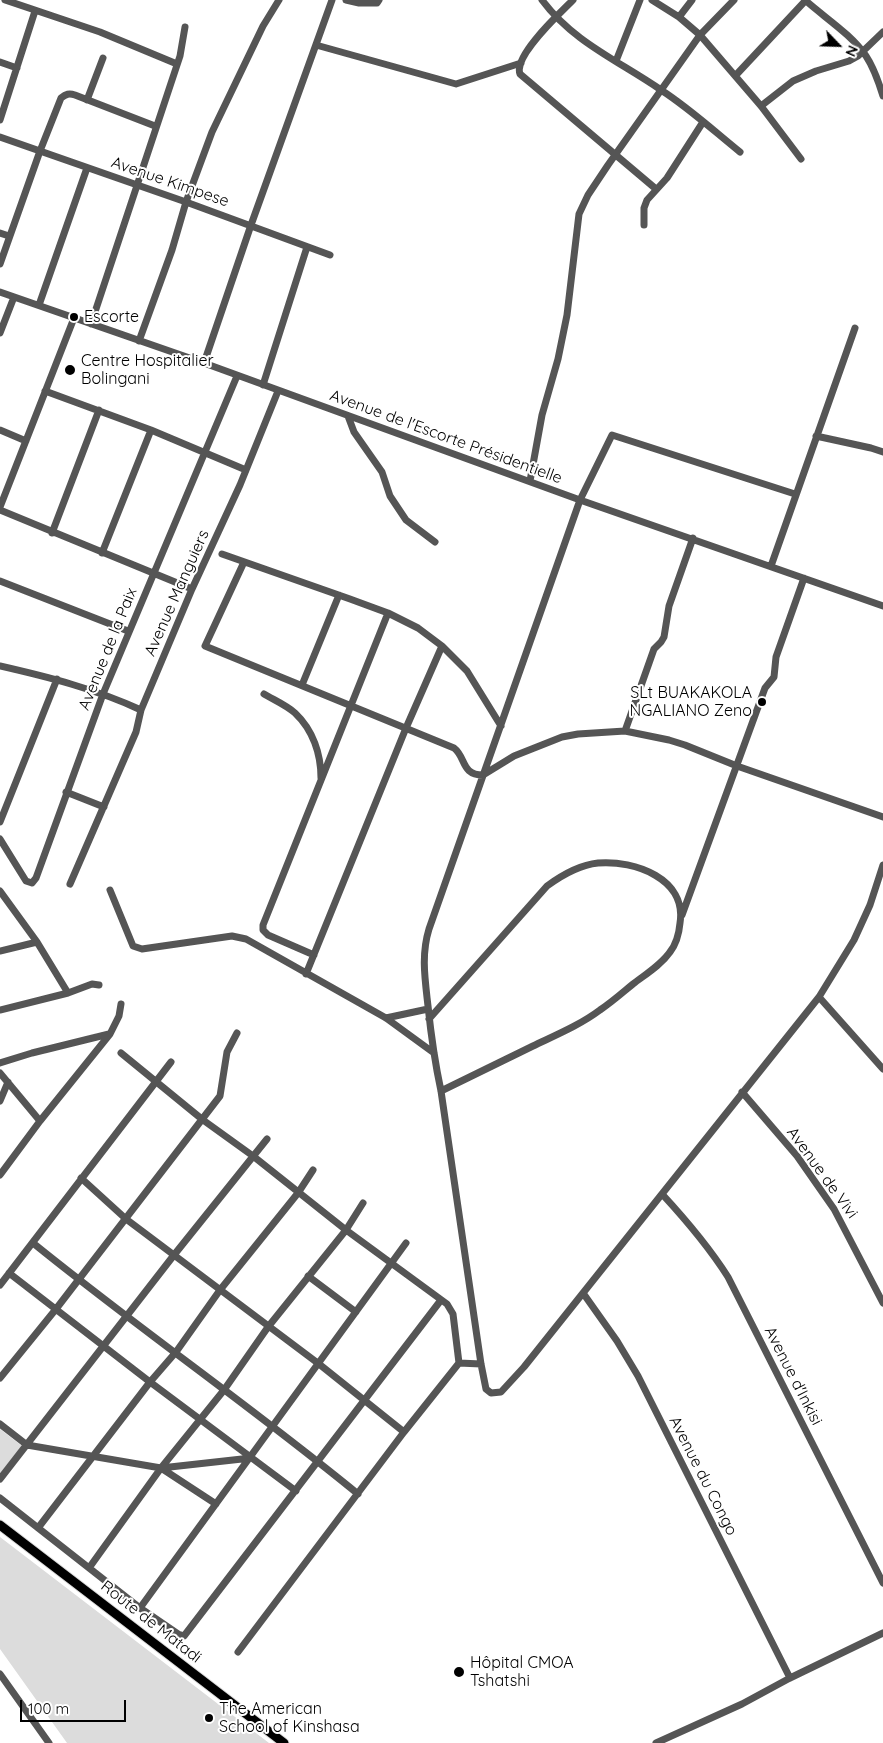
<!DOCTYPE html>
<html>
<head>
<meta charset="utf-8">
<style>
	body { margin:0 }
	#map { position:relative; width:883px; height:1743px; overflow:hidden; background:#fff; font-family:Quicksand,sans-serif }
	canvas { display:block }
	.north { position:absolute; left:813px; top:20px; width:50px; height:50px; -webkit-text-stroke:4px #fff; paint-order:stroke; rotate:114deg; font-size:14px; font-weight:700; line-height:20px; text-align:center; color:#000 }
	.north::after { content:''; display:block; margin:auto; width:18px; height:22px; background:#000; clip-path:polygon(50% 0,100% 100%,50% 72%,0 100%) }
	.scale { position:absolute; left:20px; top:1700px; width:106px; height:22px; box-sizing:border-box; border:2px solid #000; border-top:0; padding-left:6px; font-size:15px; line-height:18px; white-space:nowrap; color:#000; -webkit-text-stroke:4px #fff; paint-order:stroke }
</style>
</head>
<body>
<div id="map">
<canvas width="883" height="1743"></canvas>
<div class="north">N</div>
<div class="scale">100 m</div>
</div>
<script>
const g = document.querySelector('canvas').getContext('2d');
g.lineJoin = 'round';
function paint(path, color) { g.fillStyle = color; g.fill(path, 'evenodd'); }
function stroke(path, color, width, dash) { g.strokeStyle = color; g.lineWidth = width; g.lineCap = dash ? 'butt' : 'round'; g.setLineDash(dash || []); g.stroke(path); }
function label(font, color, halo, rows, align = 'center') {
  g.font = font + ' Quicksand,sans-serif'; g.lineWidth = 4; g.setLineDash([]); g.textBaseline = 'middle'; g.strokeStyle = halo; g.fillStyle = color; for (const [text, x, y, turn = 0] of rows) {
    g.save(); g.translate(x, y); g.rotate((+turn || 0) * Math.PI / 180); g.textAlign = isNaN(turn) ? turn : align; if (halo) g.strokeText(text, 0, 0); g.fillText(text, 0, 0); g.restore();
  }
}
const green = new Path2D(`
	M0,1429L22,1446L0,1474Z
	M0,1537L269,1743H67L0,1649Z`);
const minor = new Path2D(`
	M5,0L100,32L177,64
	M346,0L359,3H377L379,0
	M542,0C573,42 619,61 661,90C689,108 714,131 740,152
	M573,0C560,13 513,56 520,74L656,189
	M652,0L679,17L700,35L761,106L801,159
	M805,0C825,18 851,34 866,56C874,68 879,83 883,96
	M679,17L692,0
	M316,45L456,84L521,63
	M616,61L640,0
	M0,62L17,68
	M736,75L806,0
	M87,100L103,58
	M761,106L793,81L816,71L849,61L858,56L883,32
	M0,120L35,11
	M0,137L186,202L330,255
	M644,225V208L647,200L667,178L703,122
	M0,233L9,236
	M0,264L40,151L61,98C66,94 69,93 75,95L155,126
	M0,292L204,363L580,500L883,606
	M39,305L87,168
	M91,324L180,56L185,27
	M0,333L14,297
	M139,341L172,250L186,202L212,132L263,26L279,0
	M204,363L251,225L332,0
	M263,385L307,247
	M45,391L151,430L246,470
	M348,416L354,432L382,472L390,496L406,520L435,542
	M0,430L26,441
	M816,436L871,448L883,452
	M530,481L542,415L558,359L567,315L579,214L588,195L608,165L700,35L734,0
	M795,494L612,435L580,500L429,929C421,955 425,979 428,1006C431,1035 435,1063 441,1091L481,1364L486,1389L491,1393L501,1392L524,1367L819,997L854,940L870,905L883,865
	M0,507L74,318
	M0,510L192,589
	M52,533L99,410
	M102,553L151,430
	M222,554L350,599L388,613L418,628L442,646L467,671L501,726
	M244,562L205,646L454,748C466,757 461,775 483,775L514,756L562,737L578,734L625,731L669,740L685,745L737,766L883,817
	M771,566L855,328
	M0,581L128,631
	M0,666C48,677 96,689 141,710
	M302,685L339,595
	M264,694C274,700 286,705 295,713C313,730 321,754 321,778
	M625,731L654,649L661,642L664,637L669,606L693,538
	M66,792L104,807
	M0,822L57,679
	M0,839L26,881L32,883L36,878L103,694L237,376
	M70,884L136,732L141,710L192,589L240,485L278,391
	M110,890L133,946L142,949L232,936L246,939L386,1018L434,1053
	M0,891L37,942L68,993
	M682,915L765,688L774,677L776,657L804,578
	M0,951L37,942
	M314,955L268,935L263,930V925L388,613
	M306,974L406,728L442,646
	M819,997L883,1069
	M0,1010L68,993L92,984L99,985
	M386,1018L428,1009
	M429,1019L547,886C562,875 579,865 598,863C635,860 687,879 680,923C679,934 677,943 670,952C661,965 646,974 633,984C622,993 612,1002 600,1010C580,1025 556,1035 533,1046C502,1061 472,1076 441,1091
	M121,1053L203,1120L253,1156L346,1230L447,1304L453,1314L459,1363L481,1364
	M0,1063L32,1053L109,1034
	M0,1073L40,1121
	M742,1092L797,1156L834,1209L883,1303
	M0,1101L8,1082
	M0,1175L40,1121L110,1034L119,1016L121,1004
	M81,1178L126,1219L319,1364L404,1432
	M662,1194C686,1220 709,1247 728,1277L883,1583
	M33,1243C139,1329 252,1407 358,1494
	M9,1273L150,1382L296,1491
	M308,1276L356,1312
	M0,1285L171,1062
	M583,1293L617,1341L638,1376L790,1678
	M0,1378L56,1309L220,1096L227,1052L237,1033
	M0,1424L27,1445L161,1468L251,1458
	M161,1468L216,1504
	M0,1479L174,1255L267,1139
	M0,1498L140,1608L178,1634L184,1636L441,1300
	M38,1528L150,1382L176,1352L220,1290L298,1193L313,1170
	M89,1568L161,1468L224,1390L268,1327L346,1230L363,1203
	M140,1608L406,1243
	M238,1652L404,1432L459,1363
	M0,1674L49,1743
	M656,1743L742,1704L790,1678L883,1633`);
const major = new Path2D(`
	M0,1525L284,1743`);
const markers = [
	[74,317,5,"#000"],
	[70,370,6,"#000"],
	[762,702,5,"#000"],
	[459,1672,6,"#000"],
	[209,1718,5,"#000"]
];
const streetNames = [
	["Avenue Kimpese",170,182,19],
	["Avenue de l'Escorte Présidentielle",446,437,20],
	["Avenue Manguiers",177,593,-66],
	["Avenue de la Paix",108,649,-68],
	["Avenue de Vivi",822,1173,54],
	["Avenue d'Inkisi",793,1376,63],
	["Avenue du Congo",703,1476,63],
	["Route de Matadi",151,1622,38]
];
const poiNames = [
	["Escorte",84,317],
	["Centre Hospitalier",81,361],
	["Bolingani",81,379],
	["SLt BUAKAKOLA",752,693,"right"],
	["NGALIANO Zeno",752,711,"right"],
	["Hôpital CMOA",470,1663],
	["Tshatshi",470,1681],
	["The American",219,1709],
	["School of Kinshasa",219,1727]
];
paint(green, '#dcdcdc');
stroke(major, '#dbdbdb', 11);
stroke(minor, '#555', 7);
stroke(major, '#000', 9);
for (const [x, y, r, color] of markers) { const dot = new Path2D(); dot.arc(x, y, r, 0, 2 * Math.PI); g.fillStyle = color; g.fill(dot); stroke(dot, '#fff', 2); }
label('16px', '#000', '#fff', streetNames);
label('16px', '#000', '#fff', poiNames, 'left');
</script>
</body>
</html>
